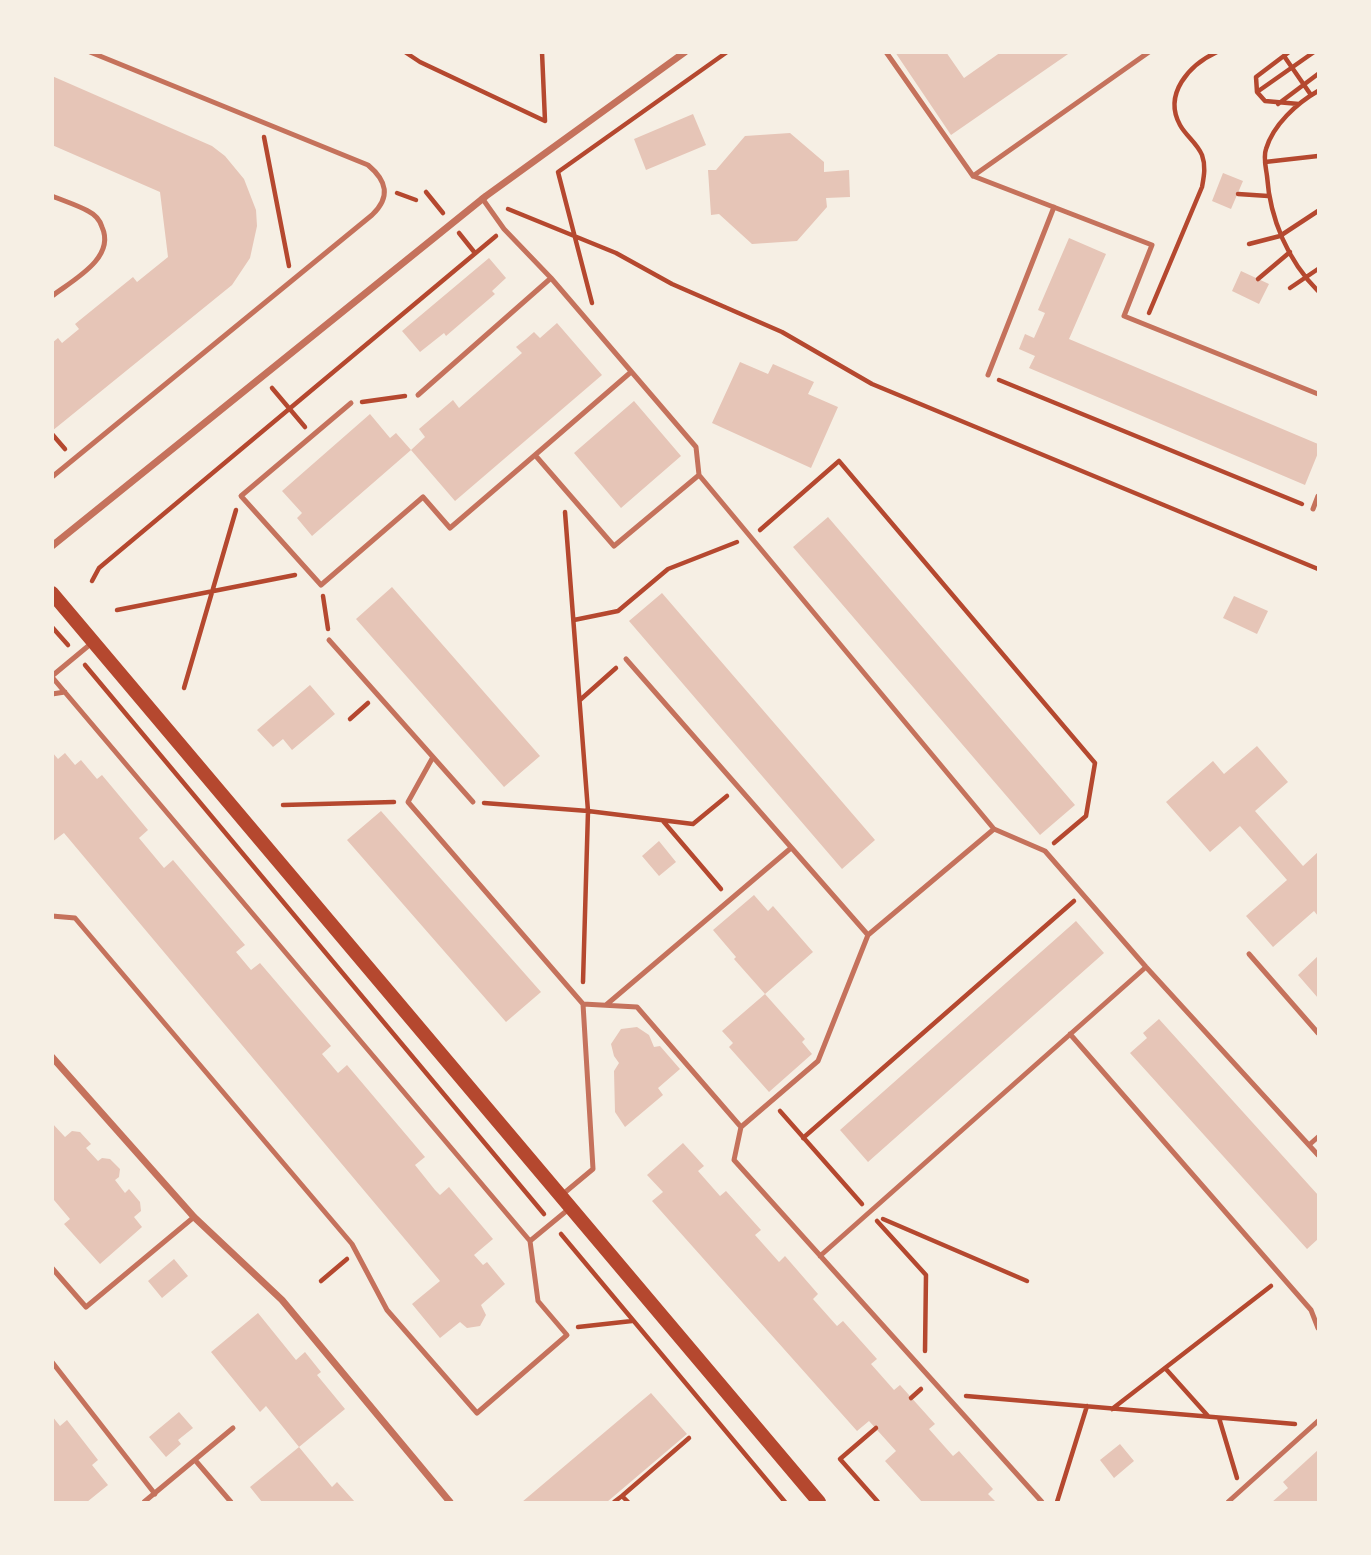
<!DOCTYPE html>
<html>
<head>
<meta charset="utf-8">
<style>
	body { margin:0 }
	#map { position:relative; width:1371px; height:1555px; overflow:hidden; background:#f6efe4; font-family:Commissioner,sans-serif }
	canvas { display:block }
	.frame { position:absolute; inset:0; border:54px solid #f6efe4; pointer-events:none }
</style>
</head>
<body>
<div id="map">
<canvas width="1371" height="1555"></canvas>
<div class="frame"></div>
</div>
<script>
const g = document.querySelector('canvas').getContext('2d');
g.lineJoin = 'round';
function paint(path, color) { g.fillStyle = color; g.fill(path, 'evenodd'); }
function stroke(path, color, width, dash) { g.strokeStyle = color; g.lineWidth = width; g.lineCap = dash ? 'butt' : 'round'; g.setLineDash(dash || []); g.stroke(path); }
const building = new Path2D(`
	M895,52H946L964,78L1001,52H1071L951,135Z
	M52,76L212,146L225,156L244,179L256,210L257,226L250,258L232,285L52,431V343L58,338L62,343L79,329L75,324L133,277L137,282L168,257L160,192L52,145Z
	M693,114L706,145L646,170L634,139Z
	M790,133L824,162V172L849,170L850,197L826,198L827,207L797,241L752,244L719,214L711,215L708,170H716L745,136Z
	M1223,173L1243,181L1231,209L1212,201Z
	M1069,238L1106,254L1069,339L1318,444V453L1305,485L1029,368L1035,356L1019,349L1025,334L1034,338L1045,313L1038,310Z
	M489,258L506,278L492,291L495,294L446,336L444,333L420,352L402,331Z
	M1241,271L1269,284L1259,304L1232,291Z
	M557,323L602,375L455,501L411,450L425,437L419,429L453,400L459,408L522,353L516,347L526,339L534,332L540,338Z
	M740,362L768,374L773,364L814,382L808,394L838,407L811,468L712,423Z
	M634,401L681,456L621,508L574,453Z
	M370,414L390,438L396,433L411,450L312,536L297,518L302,513L282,491Z
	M828,517L1075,805L1040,835L793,547Z
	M392,587L540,756L504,787L356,619Z
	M662,593L875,840L842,869L629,621Z
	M1234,596L1268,611L1257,634L1223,618Z
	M310,685L335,714L292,750L283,739L273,747L257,730Z
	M1257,746L1288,782L1255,811L1303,866L1318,852V916L1314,911L1273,947L1246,916L1287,880L1240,826L1210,852L1166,802L1213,761L1224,774Z
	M52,752L58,759L65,753L75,765L81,760L97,779L102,775L148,830L139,838L164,868L173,860L245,945L236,952L251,970L260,963L331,1046L322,1054L338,1073L347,1065L425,1157L415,1165L435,1190L440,1195L449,1187L493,1239L474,1255L483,1265L487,1262L505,1284L481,1305L486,1315L480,1326L467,1328L460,1322L440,1338L412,1304L440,1281L64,833L52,842Z
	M381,811L541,992L506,1022L347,840Z
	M659,841L676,862L659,876L642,856Z
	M754,895L768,911L773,906L813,952L765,994L805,1039L802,1042L812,1054L769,1092L729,1047L733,1043L722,1031L765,994L734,959L736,957L713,930Z
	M1076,921L1104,953L868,1162L840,1130Z
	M1318,956V998L1298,975Z
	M1159,1019L1318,1195V1239L1307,1249L1130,1053L1147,1038L1143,1033Z
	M637,1027L649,1035L654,1047L660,1046L680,1069L658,1088L663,1095L625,1127L615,1112L614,1071L619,1063L614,1056L611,1044L621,1029Z
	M52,1123L65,1137L72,1131L80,1132L91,1144L86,1148L98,1161L102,1158L110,1159L120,1169L119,1177L115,1180L125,1193L129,1189L140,1202L141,1211L134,1217L142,1227L100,1264L64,1224L70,1219L54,1200L52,1201Z
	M683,1143L704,1166L698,1171L720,1196L726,1191L761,1230L755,1235L779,1262L785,1256L818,1294L813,1299L837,1326L843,1321L877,1359L871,1364L894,1390L900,1385L935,1424L929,1429L953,1456L959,1451L993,1489L988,1494L996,1502H922L885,1461L896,1451L869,1421L857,1431L652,1201L663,1192L647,1175Z
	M174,1259L188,1276L162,1298L148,1281Z
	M258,1313L296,1360L305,1352L321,1372L317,1375L345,1409L299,1447L266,1406L260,1412L211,1352Z
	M651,1393L687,1434L607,1502H522Z
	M179,1412L193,1428L178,1440L181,1444L166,1457L149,1437Z
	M52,1416L60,1426L67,1420L98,1460L92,1465L108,1485L87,1502H52Z
	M1120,1444L1134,1461L1114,1478L1100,1460Z
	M299,1447L332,1487L337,1482L355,1502H262L250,1487Z
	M1318,1450V1502H1272L1288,1488L1283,1482Z`);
const path = new Path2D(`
	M405,52L420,62L545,121L542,52
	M1284,56L1311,95
	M1318,91C1297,103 1273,125 1266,149C1263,157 1266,168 1267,176C1270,219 1288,261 1318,291
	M1257,92L1256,77L1289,52
	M1278,104L1318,74
	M1299,104L1265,101L1257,92L1314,52
	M264,137L289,266
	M1265,162L1318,156
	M426,192L443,213
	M397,193L416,200
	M1238,194L1268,196
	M508,209L616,253L672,284L782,332L872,384L1318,569
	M459,233L475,253
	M1249,244L1280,236L1318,211
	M1258,279L1290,252
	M1290,288L1318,269
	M592,303L558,172L727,52
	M1149,313L1202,187C1204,176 1206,166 1202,155C1197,143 1186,136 1180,125C1163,94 1189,65 1217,52
	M999,380L1302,504
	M272,388L305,427
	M362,402L405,396
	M52,434L65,449
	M565,512L588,811L583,982
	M760,530L839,461L1095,763L1086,816L1054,843
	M92,581L99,568L496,236
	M323,596L328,629
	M117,610L295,575
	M574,620L618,611L668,569L737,542
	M52,627L68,645
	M85,665L544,1214
	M184,688L236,510
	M580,700L616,668
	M350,719L368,703
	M484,803L588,811L693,824L727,796
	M283,805L394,802
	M663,821L721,889
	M780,1111L862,1204
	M803,1138L1074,901
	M883,1219L1027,1281
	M877,1221L926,1275L925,1351
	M561,1234L785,1502
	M321,1281L347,1259
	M578,1327L632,1321
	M1165,1368L1208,1416
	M966,1396L1295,1424
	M911,1398L921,1389
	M1112,1409L1271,1286
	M1219,1418L1237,1478
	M876,1428L840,1459L878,1502
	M614,1502L622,1496
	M628,1502L622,1496L689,1438
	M1057,1502L1087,1406`);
const service = new Path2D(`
	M886,52L973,176L1152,245L1124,316L1318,394
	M973,176L1149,52
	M52,196C64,201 77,205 88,211C94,214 100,220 102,227C116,258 73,280 52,296
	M482,198L504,229L551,278L696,447L699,475L994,829L1045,851L1146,967L1318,1155
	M631,372L535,455L614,546L699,475
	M988,375L1054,207
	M418,395L551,278
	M351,403L241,496L321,585L423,497L450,528L535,455
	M52,477L372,215C391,197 387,181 368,165L90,52
	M1313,509L1318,496
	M329,640L433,757L408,802L583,1004L637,1007L741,1127L734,1160L1042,1502
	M626,659L868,935
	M52,676L93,642
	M52,677L530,1241L538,1301L567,1335L477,1413L387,1310L352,1244L75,918L52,916
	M52,694L65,692
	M433,757L473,802
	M1249,954L1318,1033
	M606,1005L791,848
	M1070,1034L1311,1310L1318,1328
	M741,1127L818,1061L868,935L994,829
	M1309,1145L1318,1137
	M563,1194L593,1169L583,1004
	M530,1241L570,1208
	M820,1256L1146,967
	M52,1268L86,1307L194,1217
	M52,1362L155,1494
	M195,1460L231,1502
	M144,1502L233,1428
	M1228,1502L1318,1421`);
const minor = new Path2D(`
	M52,546L486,196L685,52
	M52,1057L194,1217L282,1300L450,1502`);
const secondary = new Path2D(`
	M52,593L819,1502`);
paint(building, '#e6c5b7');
stroke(path, '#b5482f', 4.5);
stroke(service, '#c5725c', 5);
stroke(minor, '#c5725c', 7);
stroke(secondary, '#b5482f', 14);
</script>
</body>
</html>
